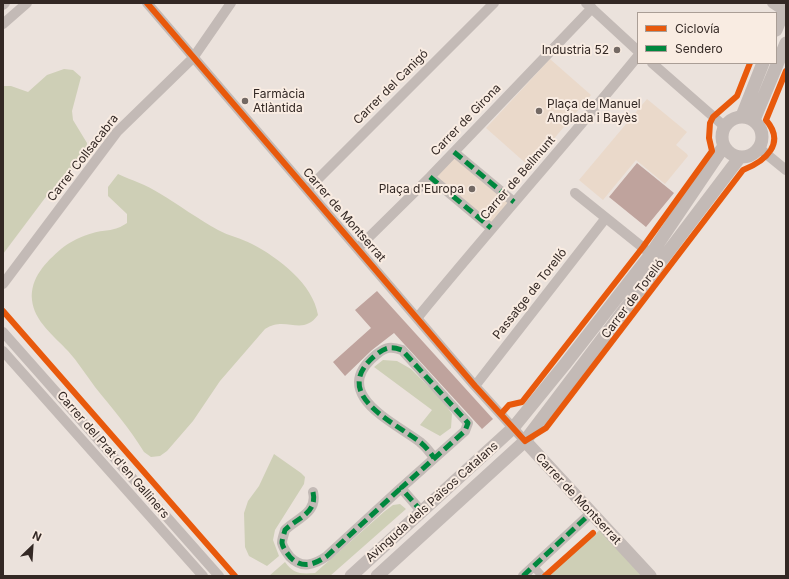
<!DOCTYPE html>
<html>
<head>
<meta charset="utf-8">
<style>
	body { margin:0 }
	#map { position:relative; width:789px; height:579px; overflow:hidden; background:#ebe2dc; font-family:Inter,sans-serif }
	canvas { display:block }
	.frame { position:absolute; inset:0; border:4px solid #332824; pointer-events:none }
	.legend { position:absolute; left:637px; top:12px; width:140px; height:52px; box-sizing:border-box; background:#f9ece2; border:1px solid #aa9e96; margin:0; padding:5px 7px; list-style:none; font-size:12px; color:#332824 }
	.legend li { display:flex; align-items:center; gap:8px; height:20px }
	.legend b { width:20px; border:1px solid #aa9e96 }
	.north { position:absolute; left:12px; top:527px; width:40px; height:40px; -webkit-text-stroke:3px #f9ece2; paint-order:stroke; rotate:25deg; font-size:11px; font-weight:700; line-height:16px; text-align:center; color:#332824 }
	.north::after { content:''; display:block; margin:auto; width:14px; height:18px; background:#332824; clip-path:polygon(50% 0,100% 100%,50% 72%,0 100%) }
</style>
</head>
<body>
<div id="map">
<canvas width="789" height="579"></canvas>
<div class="frame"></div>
<ul class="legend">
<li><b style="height:5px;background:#e8590c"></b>Ciclovía</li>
<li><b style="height:5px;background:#00873e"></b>Sendero</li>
</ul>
<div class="north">N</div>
</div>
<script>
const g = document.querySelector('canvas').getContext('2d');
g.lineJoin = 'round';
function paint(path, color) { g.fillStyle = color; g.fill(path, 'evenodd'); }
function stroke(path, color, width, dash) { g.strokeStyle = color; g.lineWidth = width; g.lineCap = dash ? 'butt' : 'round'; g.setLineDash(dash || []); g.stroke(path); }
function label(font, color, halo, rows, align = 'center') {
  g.font = font + ' Inter,sans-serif'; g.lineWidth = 4; g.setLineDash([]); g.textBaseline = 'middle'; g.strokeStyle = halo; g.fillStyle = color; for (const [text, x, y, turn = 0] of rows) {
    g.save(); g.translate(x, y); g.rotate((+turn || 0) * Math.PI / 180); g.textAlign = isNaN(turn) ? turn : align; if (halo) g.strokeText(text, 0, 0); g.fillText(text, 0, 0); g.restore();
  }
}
const green = new Path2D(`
	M64,69L73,70L81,77L72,111L73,120L87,143L86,152L76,166L45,198L3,254V86H11L28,92L47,75Z
	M118,174C131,180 147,185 159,193C179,205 198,219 218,230C229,236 241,238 252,244C279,258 313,284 318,315C302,337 286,315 265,329L220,381L193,421L167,451L160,456L151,457L144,452C130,429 112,408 95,387C86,375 78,362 68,351C54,336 34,321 32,300C30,278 46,262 61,249C69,242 82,236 93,233C107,229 114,232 127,223V214L108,196V187Z
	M383,360L397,361L411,369L442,400L452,414L451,428L440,436L420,425L432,410L374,367Z
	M274,454L301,473L305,477L304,484L275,530L273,540L279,556L267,566L249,556L245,547L244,513L248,501L259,486Z
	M400,504L406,509L330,576H269L285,562C294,574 300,574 315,573L385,511L393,505Z
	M602,528L645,576H548Z`);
const plaza = new Path2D(`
	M550,59L591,95L530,167L486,128Z
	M647,99L687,132L676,145L687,154L688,156L665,184L636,160L603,200L579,180Z
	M454,152L514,202L491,228L430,177Z`);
const building = new Path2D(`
	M637,163L674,193L646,227L609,197Z
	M377,291L493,419L482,429L394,333L372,350L345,376L333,362L371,328L355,310Z`);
const pedestrian = new Path2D(`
	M534,567L542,576`);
const minor = new Path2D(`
	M147,3L475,386L525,441
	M586,3L638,51
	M772,3L784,11
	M3,5L5,3
	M3,24L27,3
	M652,63L724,126
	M759,148L786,170
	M454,152L514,202
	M430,177L491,228
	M307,190L494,3
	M575,193L651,254
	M358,248L430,177L592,8
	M3,284L117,132L193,58L231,3
	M418,317C490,229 566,144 638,56
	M3,332L219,576
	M3,351L203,576
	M475,386L605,219
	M313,492C318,513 297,518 285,530C284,534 282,539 282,543C283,548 287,553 290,557C302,569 314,565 327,556L401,488
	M422,512L401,488L465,431L468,423L402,350C391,346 386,347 377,354C328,393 392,421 420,442C425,446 430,452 434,458
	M523,576L591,513`);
const tertiary = new Path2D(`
	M776,30L786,6
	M742,116L763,63
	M722 137a20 20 0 1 1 40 0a20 20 0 1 1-40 0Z
	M754,120L786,43
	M525,441L650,576
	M351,576L513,428L566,363L651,254L724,146
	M377,576L525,441L740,157`);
const quiet = new Path2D(`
	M454,152L514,202
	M430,177L491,228
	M313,492C318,513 297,518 285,530C284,534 282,539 282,543C283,548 287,553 290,557C302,569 314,565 327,556L401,488
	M422,512L401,488L465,431L468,423L402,350C391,346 386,347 377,354C328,393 392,421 420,442C425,446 430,452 434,458
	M523,576L591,513`);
const cycleway = new Path2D(`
	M147,3L475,386L525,441
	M3,311L235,576
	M501,414L509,405L522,402L643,247L712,151L709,138L710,123L713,117L737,96L750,63
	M525,441L546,428L743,170C766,161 786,143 766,120L786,71
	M545,576L593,533`);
const markers = [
	[617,50,4,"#736964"],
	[245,101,4,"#736964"],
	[539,111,4,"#736964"],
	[472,189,4,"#736964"]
];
const poiNames = [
	["Industria 52",609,50],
	["Farmàcia",253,94,"left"],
	["Atlàntida",253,108,"left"],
	["Plaça de Manuel",547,104,"left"],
	["Anglada i Bayès",547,118,"left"],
	["Plaça d'Europa",464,189]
];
const streetNames = [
	["Carrer del Canigó",391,87,-45],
	["Carrer de Girona",466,120,-46],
	["Carrer Collsacabra",83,158,-52],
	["Carrer de Bellmunt",518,178,-49],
	["Carrer de Montserrat",344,215,49],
	["Passatge de Torelló",530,294,-52],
	["Carrer de Torelló",633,299,-53],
	["Carrer del Prat d'en Galliners",113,455,49],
	["Carrer de Montserrat",578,499,47],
	["Avinguda dels Països Catalans",432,502,-42]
];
paint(green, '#cecfb6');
paint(plaza, '#ead9ca');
paint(building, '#bfa39d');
stroke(pedestrian, '#c3bab6', 8);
stroke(minor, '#c3bab6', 10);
stroke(tertiary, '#c3bab6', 13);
stroke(quiet, '#00873e', 5, [10, 5]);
stroke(cycleway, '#e8590c', 6);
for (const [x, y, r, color] of markers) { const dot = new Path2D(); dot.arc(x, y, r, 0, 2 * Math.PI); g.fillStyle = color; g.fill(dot); stroke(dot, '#f9ece2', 1.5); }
label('12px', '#332824', '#f9ece2', poiNames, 'right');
label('12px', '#332824', '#f9ece2', streetNames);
</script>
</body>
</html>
